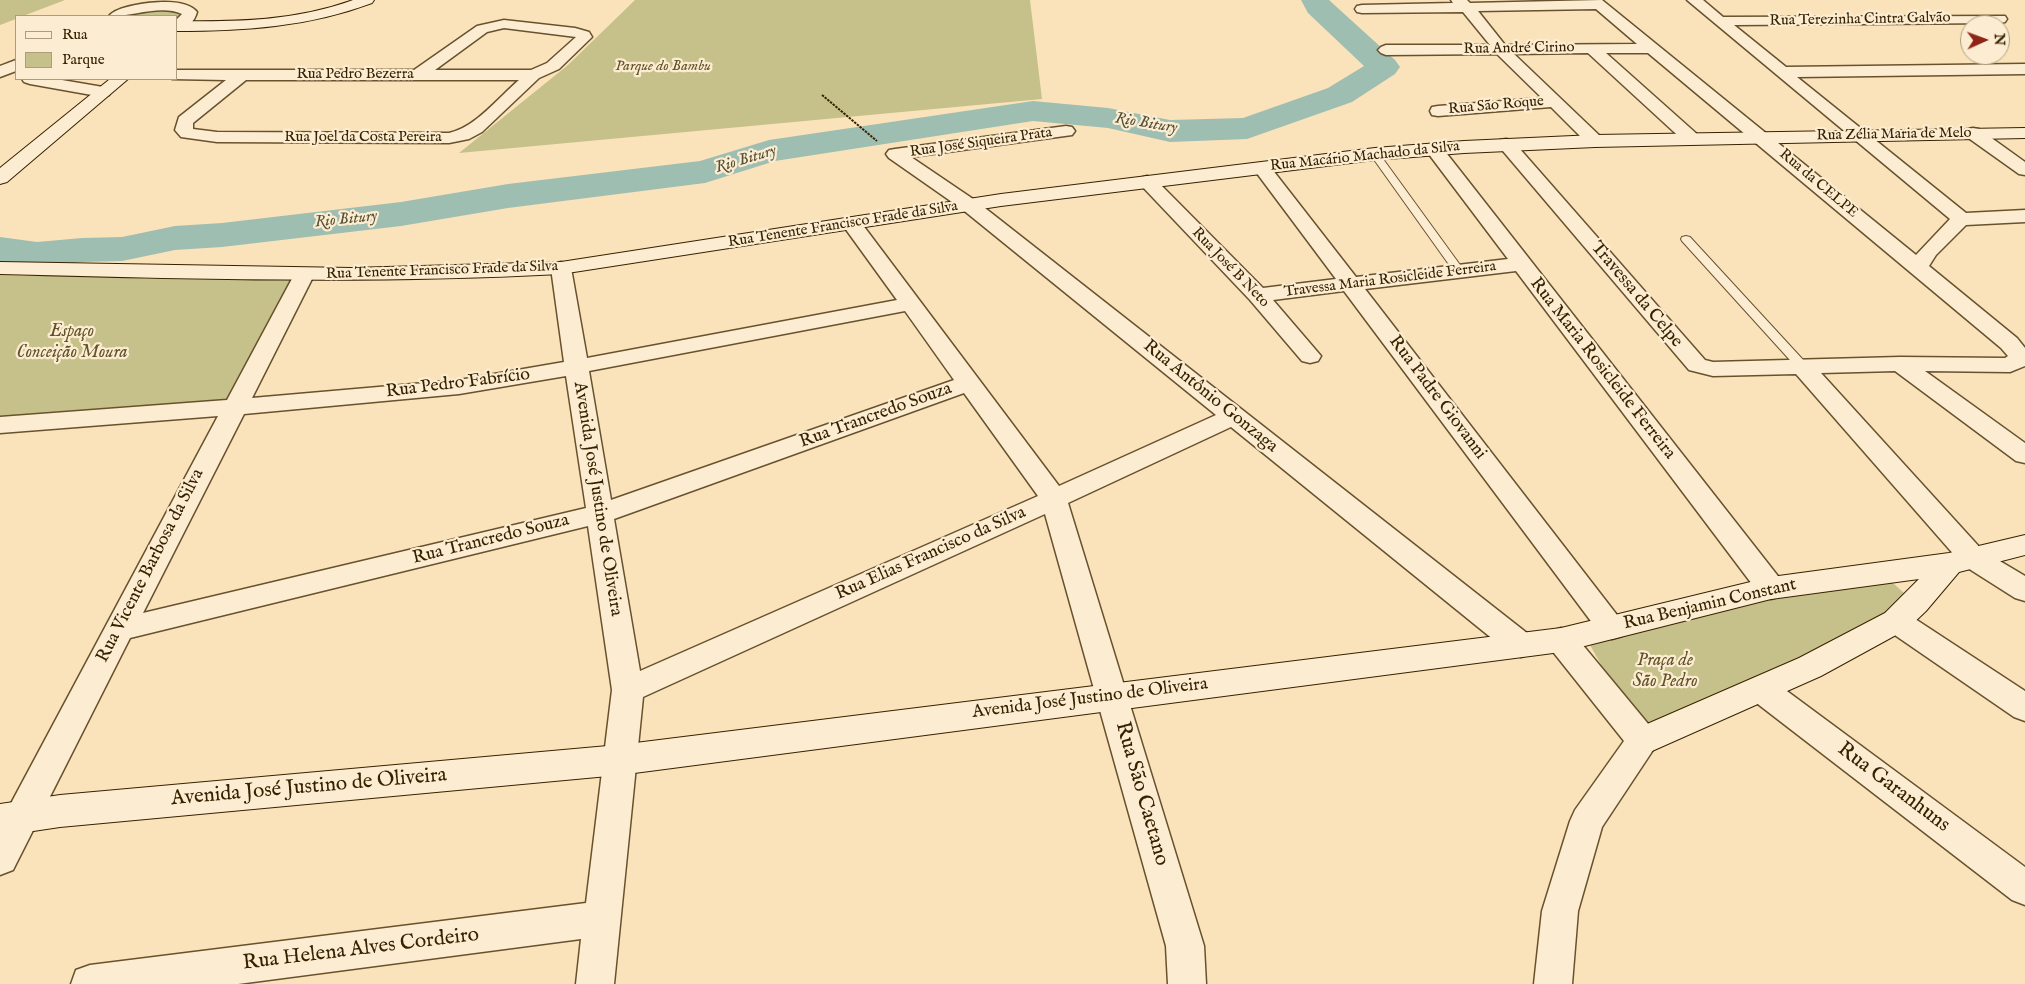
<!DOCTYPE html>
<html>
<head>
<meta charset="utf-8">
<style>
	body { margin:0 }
	#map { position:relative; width:2025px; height:984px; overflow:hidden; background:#fae3ba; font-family:"IM FELL English",serif }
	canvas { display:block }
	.legend { position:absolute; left:15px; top:15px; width:162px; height:65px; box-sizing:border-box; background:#fcedd2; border:1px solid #ad9c7e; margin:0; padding:6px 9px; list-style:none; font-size:15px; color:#372200 }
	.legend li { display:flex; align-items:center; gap:10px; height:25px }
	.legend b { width:25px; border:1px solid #ad9c7e }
	.north { position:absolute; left:1960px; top:15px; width:50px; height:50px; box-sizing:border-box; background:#fcedd2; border:1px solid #ad9c7e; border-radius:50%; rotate:88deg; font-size:14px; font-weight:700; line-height:20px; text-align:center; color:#372200 }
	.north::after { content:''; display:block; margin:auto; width:18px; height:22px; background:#8f2418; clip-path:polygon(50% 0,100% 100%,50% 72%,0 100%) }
</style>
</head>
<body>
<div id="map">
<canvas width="2025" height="984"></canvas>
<ul class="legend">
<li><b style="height:6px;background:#fcedd2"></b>Rua</li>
<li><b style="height:14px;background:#c6c18a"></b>Parque</li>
</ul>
<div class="north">N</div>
</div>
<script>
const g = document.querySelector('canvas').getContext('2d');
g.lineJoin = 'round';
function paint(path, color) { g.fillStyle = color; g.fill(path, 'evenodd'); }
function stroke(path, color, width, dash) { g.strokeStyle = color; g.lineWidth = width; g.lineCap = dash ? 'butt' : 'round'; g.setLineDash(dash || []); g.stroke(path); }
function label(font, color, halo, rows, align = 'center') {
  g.font = font + ' "IM FELL English",serif'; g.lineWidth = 4.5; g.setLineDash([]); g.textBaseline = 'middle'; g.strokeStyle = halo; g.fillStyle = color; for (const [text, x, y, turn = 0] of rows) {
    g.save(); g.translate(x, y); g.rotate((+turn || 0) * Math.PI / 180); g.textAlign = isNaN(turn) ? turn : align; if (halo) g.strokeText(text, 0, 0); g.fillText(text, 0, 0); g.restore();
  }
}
const green = new Path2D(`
	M0,0H65L23,16H16V19L0,25Z
	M635,0H1030L1042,99L459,153L568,65Z
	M162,8L184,13L176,23V16H120Z
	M0,268L297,278L227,403L0,420Z
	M1883,574L1915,603L1643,741L1584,634Z`);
const river = new Path2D(`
	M1301,0H1329L1395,60L1400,67L1395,74L1352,102L1247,139L1170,142L1108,128L1033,121L775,161L705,183L508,208L401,226L222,247L175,250L122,261L82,262L37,268L0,261V237L37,242L82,238L122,237L175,226L222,223L401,202L508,184L700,161L769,140L1033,101L1108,108L1170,120L1243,118L1328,88L1364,66L1308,13Z`);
const path = new Path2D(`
	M822,95L877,141`);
const lane = new Path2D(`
	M1375,151L1378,152L1463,269L1464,271L1463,273H1455L1370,154Z
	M1686,236L1690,237L1806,363L1808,366L1806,369H1798L1682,241L1681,239L1682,237Z`);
const street = new Path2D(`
	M1451,0H1467L1470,3L1602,0L1916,255L1950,219L1687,0H1703L1723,17L2005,16L2007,19L2005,22L2000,23L1734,25L1786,67L2025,64V74L1797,77L1966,213L2025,210V222L1966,225L1936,255L1929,266L2017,338L2025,348V366L2010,372L1925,371L2025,443V463L2016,461L1895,371L1821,373L1983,551L2025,576V601L2015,598L1963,565L1796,374L1713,376L1689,370L1497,144L1500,140L1506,139L1512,140L1705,360L1713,362L1900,357L2005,358L2008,356L2001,348L1648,53H1606L1698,135L1701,139L1698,143L1692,144L1686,143L1588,53L1514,54L1601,137L1604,141L1601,145L1595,146L1589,145L1551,107L1438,116L1432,115L1430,111L1432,107L1438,106L1542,98L1497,54L1386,55L1381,53L1378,50L1381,47L1386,45H1490L1463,12L1362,13L1357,12L1355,9L1357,6L1362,5L1453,3ZM1596,9L1637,44L1505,45L1478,11Z
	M164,2C175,2 190,3 197,12C194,23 187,28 176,30V20L182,14C161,4 132,17 109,16C117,6 150,2 164,2Z
	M504,20L575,28L589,32L592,37L559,69L539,78L482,132L469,139L449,143L217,142L181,137L175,130L179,117L226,80L172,79H176V70H414L477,26ZM504,28L576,37L547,63L531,70H435L487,32ZM246,80H519C498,98 476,127 449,133L217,132L193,129V123Z
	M16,60V71L0,77V66Z
	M22,79H56L103,87L109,89L111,92L109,95L103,97L30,84L24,82Z
	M1066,126L1072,127L1075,131L1072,135L911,157L976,201L1532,637L1536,645L1532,653L1521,657L1510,653L1231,427L1068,503L1204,946L1206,984H1168L1166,946L1045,514L643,697L614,984H576L581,939L238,984H71L76,970L90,965L586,903L612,690L588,526L130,638L13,870L0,875V824L218,416L0,433V417L227,400L294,275L297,271L304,269L311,271L314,275L252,398L459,380L564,362L551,268L554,264L561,262L568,264L571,268L587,358L897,300L842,224L845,220L852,218L859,220L1059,486L1216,415L962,209L889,158L886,154L889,150L895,149ZM905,311L954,380L611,500L589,371ZM566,376L586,508L143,613L244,414L459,394ZM964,393L1038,496L640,671L614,519Z
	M1973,128L1979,129L2025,162V175L2019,174L1967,137L1964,133L1967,129Z
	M1434,144L1440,145L1781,580L1785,588L1781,596L1771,599L1761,596L1516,271L1365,289L1627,628L1622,636L1612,639L1602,636L1344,291L1273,300L1321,356L1318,361L1310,363L1302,361L1250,300L1138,182L1140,178L1147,176L1154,178L1263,288L1336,279L1253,168L1256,164L1262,163L1268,164L1356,277L1508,259L1425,149L1428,145Z
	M1896,610L1906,613L2025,691V721L2014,717L1886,629L1881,621L1886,613Z
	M1561,628L1572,632L1654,731L1659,741L1602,827L1578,911L1572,984H1534L1542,911L1570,821L1575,810L1624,741L1550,648L1546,640L1550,632Z
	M1761,676L1772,680L2025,867V905L2012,900L1750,698L1745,689L1750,680Z`);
const secondary = new Path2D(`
	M353,0H374L372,3C308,27 244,31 176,31V21C236,22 296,21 353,0Z
	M110,79H128L7,182L0,184V168Z
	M2025,128V138L1595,147L1464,153L1375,160L1001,206L561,274C374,284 187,279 0,274V262L351,268L561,262L1001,194L1375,148L1464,141L1595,135Z
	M2025,535V555L1959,572L1926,611L1907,629L1821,676L1643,755L1631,751L1626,741L1631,731L1799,658L1885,613L1919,579L1771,599L1561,652L619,775L60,827L0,836V804L60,795L619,745L1561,628L1771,577L1949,553Z`);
const farStreetnames = [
	["Rua Terezinha Cintra Galvão",1860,20,-1],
	["Rua André Cirino",1519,49,-1],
	["Rua Pedro Bezerra",355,75],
	["Rua São Roque",1496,106,-5],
	["Rua Zélia Maria de Melo",1894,135,-1],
	["Rua Joel da Costa Pereira",363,138],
	["Rua José Siqueira Prata",981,143,-8],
	["Rua Macário Machado da Silva",1365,157,-6],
	["Rua da CELPE",1818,184,40],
	["Rua Tenente Francisco Frade da Silva",843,225,-9],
	["Rua José B Neto",1230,268,46],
	["Rua Tenente Francisco Frade da Silva",442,271,-2],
	["Travessa Maria Rosicleide Ferreira",1390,280,-7]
];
const farParknames = [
	["Parque do Bambu",663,67]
];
const farWaternames = [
	["Rio Bitury",1146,124,9],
	["Rio Bitury",746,160,-17],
	["Rio Bitury",346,220,-6]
];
const streetNames = [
	["Travessa da Celpe",1636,295,50],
	["Rua Maria Rosicleide Ferreira",1602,369,52],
	["Rua Pedro Fabrício",458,384,-7],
	["Rua Antônio Gonzaga",1210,397,39],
	["Rua Padre Giovanni",1437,398,53],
	["Rua Trancredo Souza",876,416,-20],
	["Avenida José Justino de Oliveira",597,499,81],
	["Rua Trancredo Souza",491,540,-14],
	["Rua Elias Francisco da Silva",931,554,-24],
	["Rua Vicente Barbosa da Silva",151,566,-63],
	["Rua Benjamin Constant",1710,605,-13],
	["Avenida José Justino de Oliveira",1090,699,-7]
];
const parkNames = [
	["Espaço",72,332],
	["Conceição Moura",72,353],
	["Praça de",1665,661],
	["São Pedro",1665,682]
];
const nearStreetnames = [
	["Avenida José Justino de Oliveira",309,788,-5],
	["Rua Garanhuns",1893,788,37],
	["Rua São Caetano",1141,794,74],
	["Rua Helena Alves Cordeiro",361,950,-7]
];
paint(green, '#c6c18a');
paint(river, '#9ebeb2');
stroke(lane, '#68522e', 2);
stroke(street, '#68522e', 3);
stroke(secondary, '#372200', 2);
stroke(path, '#372200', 2, [2.5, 1]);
paint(lane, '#fcedd2');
paint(street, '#fcedd2');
paint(secondary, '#fcedd2');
label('15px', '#372200', '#fcedd2', farStreetnames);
label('italic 15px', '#625229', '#fcedd2', farParknames);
label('italic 16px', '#565135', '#fcedd2', farWaternames);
label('18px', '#372200', '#fcedd2', streetNames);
label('italic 18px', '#625229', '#fcedd2', parkNames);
label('21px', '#372200', '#fcedd2', nearStreetnames);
</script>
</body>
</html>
